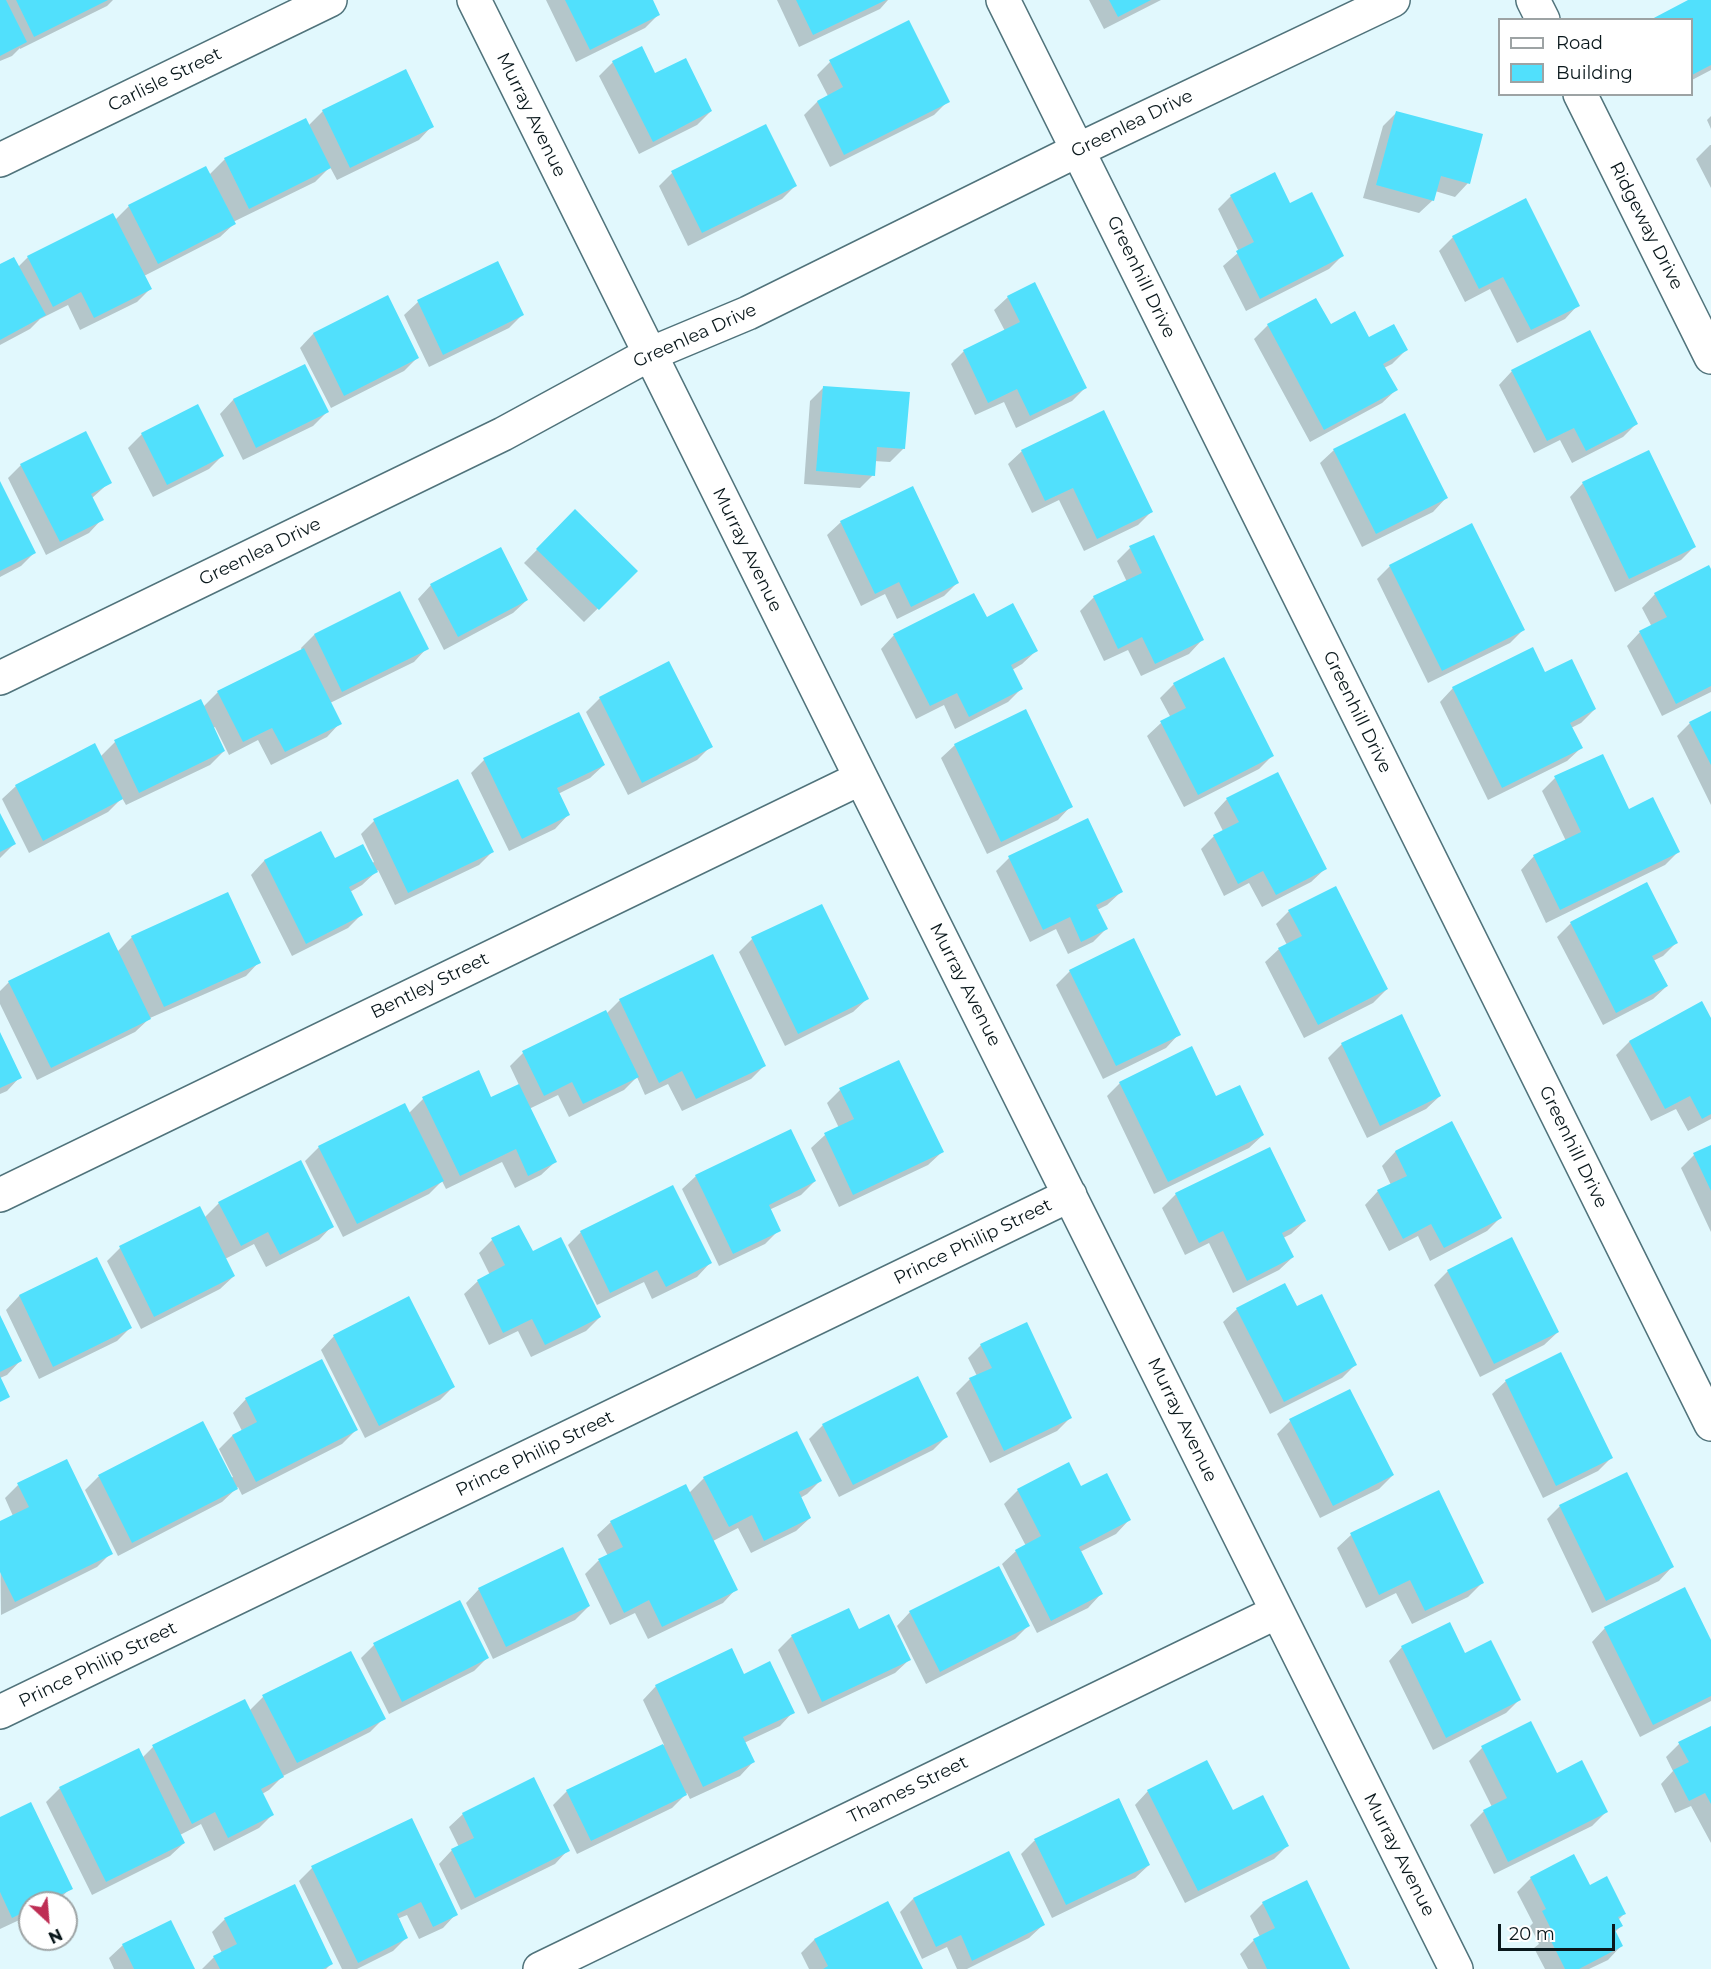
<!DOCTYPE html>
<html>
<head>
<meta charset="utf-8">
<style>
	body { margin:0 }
	#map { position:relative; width:1711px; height:1969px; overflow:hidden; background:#e1f8fd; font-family:Montserrat,sans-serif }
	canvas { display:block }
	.legend { position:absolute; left:1498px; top:18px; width:195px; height:78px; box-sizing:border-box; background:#fff; border:2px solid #9da3a4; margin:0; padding:8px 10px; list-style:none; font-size:18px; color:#0a181c }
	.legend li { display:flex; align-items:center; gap:12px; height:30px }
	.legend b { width:30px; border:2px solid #9da3a4 }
	.north { position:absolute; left:18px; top:1891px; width:60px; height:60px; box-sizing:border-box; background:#fff; border:2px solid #9da3a4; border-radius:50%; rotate:154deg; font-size:16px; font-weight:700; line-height:24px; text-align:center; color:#0a181c }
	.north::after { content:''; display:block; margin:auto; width:21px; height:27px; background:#be2e54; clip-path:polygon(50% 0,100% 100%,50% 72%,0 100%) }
	.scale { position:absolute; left:1498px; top:1924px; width:117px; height:27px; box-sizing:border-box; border:3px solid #0a181c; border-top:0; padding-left:8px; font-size:18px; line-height:21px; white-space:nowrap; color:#0a181c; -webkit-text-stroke:4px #fff; paint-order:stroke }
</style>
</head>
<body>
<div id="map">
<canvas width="1711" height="1969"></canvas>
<ul class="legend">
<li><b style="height:8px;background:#fff"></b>Road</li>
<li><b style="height:16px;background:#51e0fc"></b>Building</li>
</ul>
<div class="north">N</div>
<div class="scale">20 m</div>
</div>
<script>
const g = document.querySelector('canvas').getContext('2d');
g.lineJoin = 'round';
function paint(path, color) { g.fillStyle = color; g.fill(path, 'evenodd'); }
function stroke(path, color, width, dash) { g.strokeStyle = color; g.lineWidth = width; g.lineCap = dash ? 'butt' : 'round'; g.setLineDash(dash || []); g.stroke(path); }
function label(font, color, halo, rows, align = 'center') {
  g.font = font + ' Montserrat,sans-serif'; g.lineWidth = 5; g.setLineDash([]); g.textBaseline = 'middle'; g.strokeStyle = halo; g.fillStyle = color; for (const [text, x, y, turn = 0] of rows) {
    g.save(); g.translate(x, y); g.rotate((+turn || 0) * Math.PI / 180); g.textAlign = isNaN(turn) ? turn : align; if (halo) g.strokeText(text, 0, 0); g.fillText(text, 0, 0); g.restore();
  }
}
const shadow = new Path2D(`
	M0,0H113L107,6L20,49V48L12,56L0,61Z
	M546,0H651L658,15L645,28L576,62Z
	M777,0H888L880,9L799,47Z
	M1089,0H1161L1104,29Z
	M1692,0H1711V70L1692,80Z
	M613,62L654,75L711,111L697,125L639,154L599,76Z
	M830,62L948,101L934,115L830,167L804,115L817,102L828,96L817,75Z
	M323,111L432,126L419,140L337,180L330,167L315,182L233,222L234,224L220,237L144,276L150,289L137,302L80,330L68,305L40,319L30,329L0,345V266L18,267L28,257L115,220L129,206L209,175L225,159L308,126Z
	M1397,112L1468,183L1455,197L1435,191L1433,200L1419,213L1363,198L1383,126Z
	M1711,116V129L1707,120Z
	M1710,145H1711V188L1696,159Z
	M672,173L795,186L782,199L688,246L659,186Z
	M1231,196L1289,205L1342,256L1329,269L1246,311L1223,266L1239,252L1218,209Z
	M1453,237L1578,305L1565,319L1517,343L1490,289L1465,302L1439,251Z
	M387,297L417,358L404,371L331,408L300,348L313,334Z
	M1008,297L1085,388L1072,401L1016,428L1004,402L975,415L951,364L964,351L1005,331L994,310Z
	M418,302L522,315L509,328L429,367L404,315Z
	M1268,325L1330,326L1406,350L1392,364L1384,368L1396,390L1382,403L1310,442L1254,339Z
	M304,366L327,412L313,426L243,460L220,414L233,400Z
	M1512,371L1636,424L1623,437L1572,463L1560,440L1534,453L1499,385Z
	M823,388L904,448L890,462L874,461L873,475L860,488L804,484L810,401Z
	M142,434L222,456L209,469L153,497L128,448Z
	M1334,450L1446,498L1433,512L1362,547L1320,463Z
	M1022,451L1151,512L1138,525L1084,551L1059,500L1032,513L1008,464Z
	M21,465L110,482L92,498L102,519L89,533L46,555L8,478Z
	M1583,483L1694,547L1681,560L1615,592L1570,497Z
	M0,485L35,552L21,566L0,577Z
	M575,511L636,571L584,622L524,563Z
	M841,522L957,583L944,596L897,619L885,594L861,606L827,535Z
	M1130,548L1202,640L1189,654L1141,676L1128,650L1104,661L1080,611L1094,597L1127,582L1117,561Z
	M1390,566L1523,630L1510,643L1428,683L1377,579Z
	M1711,573V692L1662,716L1627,646L1640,632L1652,627L1642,608L1655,594Z
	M431,585L527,600L513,613L444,650L418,599Z
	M986,619L1036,651L1022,664L1012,670L1021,689L1008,702L955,729L944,705L916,719L881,649L894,635Z
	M314,635L427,648L414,662L330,703L340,723L327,737L271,765L258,740L229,755L215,727L213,728L224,751L210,765L126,805L122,798L108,812L29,853L2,799L16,786L100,757L115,742L203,707L218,692L302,651L301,648Z
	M1174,684L1273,755L1259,769L1184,807L1147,736L1161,723L1171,718L1160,698Z
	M1453,688L1595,709L1581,723L1571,728L1581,748L1567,761L1488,800L1440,702Z
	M600,698L711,746L697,760L628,795L586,712Z
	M1711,712V805L1677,736L1690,723Z
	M955,745L1071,806L1058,820L987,854L941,758Z
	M484,760L604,765L590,778L558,794L568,815L555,829L509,851L471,773Z
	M1555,778L1629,811L1678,852L1665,865L1546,923L1521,870L1534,856L1566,841L1542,791Z
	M1227,799L1325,869L1311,882L1262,907L1249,883L1224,896L1201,849L1214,836L1223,831L1214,813Z
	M0,816L14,844L0,858Z
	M374,821L492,852L479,865L395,905L378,870L362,885L350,892L361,915L348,928L292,956L251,875L264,861L320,833L334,860L372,863L374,862L361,834Z
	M1009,858L1121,892L1107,905L1097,910L1106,929L1093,942L1068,954L1056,929L1030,942L996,871Z
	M1289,911L1387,989L1373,1003L1304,1038L1265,962L1279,949L1287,945L1276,924Z
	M1571,923L1676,943L1663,956L1653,961L1667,986L1653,999L1603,1025L1557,937Z
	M132,937L259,962L246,976L150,1018L135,1032L37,1080L0,1004V991L9,982L117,952Z
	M752,939L867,999L853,1012L785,1046L739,952Z
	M1133,940L1179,1034L1166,1048L1103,1079L1056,985L1070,971Z
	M712,956L764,1066L751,1079L682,1111L668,1084L645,1095L637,1077L624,1090L569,1117L558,1095L529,1109L555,1162L541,1175L515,1188L502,1162L446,1189L442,1181L429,1194L343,1237L305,1161L319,1147L409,1113L423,1099L478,1072L490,1099L519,1085L510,1066L523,1053L606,1014L620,1000Z
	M1401,1016L1440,1096L1426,1109L1367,1138L1328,1058L1342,1044Z
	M1711,1021V1119L1688,1131L1676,1109L1651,1121L1616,1055L1629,1042Z
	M0,1035L20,1077L7,1091L0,1094Z
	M1120,1083L1215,1098L1263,1135L1249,1148L1154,1194L1107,1096Z
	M840,1090L942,1152L928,1165L839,1207L811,1148L825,1135L839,1128L827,1103Z
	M1452,1124L1500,1218L1487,1231L1430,1261L1418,1236L1389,1251L1365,1205L1378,1191L1391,1185L1382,1166L1395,1152Z
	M1711,1146V1232L1681,1168L1694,1155Z
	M696,1176L815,1181L801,1195L769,1210L779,1230L765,1244L719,1266L682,1189Z
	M1176,1194L1305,1221L1291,1234L1283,1238L1293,1257L1279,1270L1233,1293L1209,1243L1185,1255L1162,1208Z
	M219,1203L332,1226L319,1240L266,1267L254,1244L225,1259L234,1276L220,1289L141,1329L107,1261L120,1248L204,1218Z
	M581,1232L710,1263L697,1277L652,1299L644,1282L597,1305L568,1245Z
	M492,1240L532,1253L600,1317L586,1331L531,1357L518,1331L489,1345L464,1294L478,1281L490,1275L479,1253Z
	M97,1259L130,1328L117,1341L39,1379L6,1310L19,1296Z
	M1448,1271L1558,1332L1544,1345L1480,1377L1434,1285Z
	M1296,1308L1355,1365L1342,1378L1270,1414L1223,1322L1237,1309Z
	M0,1318L20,1361L7,1375L0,1378Z
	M334,1336L453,1387L440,1400L365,1438L321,1350Z
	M981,1345L1070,1418L1057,1431L990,1463L956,1393L970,1379L977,1376L968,1358Z
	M1506,1381L1611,1458L1598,1471L1543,1498L1492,1394Z
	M246,1399L356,1430L342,1444L242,1495L238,1487L222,1502L118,1556L85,1490L98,1477L202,1423L230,1478L233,1477L219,1449L232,1436L242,1431L233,1413Z
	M1290,1421L1393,1475L1379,1489L1320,1518L1277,1434Z
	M823,1425L946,1437L933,1450L839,1497L809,1439Z
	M1068,1464L1080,1488L1129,1520L1116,1534L1080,1552L1101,1594L1088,1608L1037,1633L1002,1564L1016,1551L1026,1546L1004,1504L1018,1490Z
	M704,1478L820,1481L807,1494L800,1498L810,1518L796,1531L751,1553L738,1528L713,1541L736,1589L723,1603L648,1639L635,1613L610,1625L585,1574L598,1561L608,1556L597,1535L611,1522L689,1493Z
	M18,1485L111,1553L97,1567L1,1615L0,1522L13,1516L5,1498Z
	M1560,1506L1672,1567L1659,1581L1592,1613L1547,1519Z
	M1351,1535L1482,1583L1468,1597L1412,1624L1396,1593L1366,1608L1337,1548Z
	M479,1589L589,1606L575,1620L493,1659L466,1603Z
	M910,1612L1028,1626L1015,1639L926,1684L897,1626Z
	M1605,1628L1711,1643V1701L1640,1737L1592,1642Z
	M858,1631L909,1660L895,1673L808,1714L778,1650L792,1636Z
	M374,1645L487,1658L474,1671L389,1714L361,1658Z
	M1402,1647L1465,1655L1519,1700L1506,1713L1433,1750L1389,1661Z
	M744,1676L793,1712L780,1726L744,1743L753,1762L740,1776L690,1799L687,1793L672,1808L577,1854L553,1805L567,1791L664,1745L643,1700L656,1686Z
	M263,1697L384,1718L370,1732L283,1776L269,1790L262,1794L272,1815L259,1828L214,1851L201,1824L180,1835L184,1843L170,1856L92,1895L46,1802L60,1788L142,1758L153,1747L249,1711Z
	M1711,1728V1843L1691,1806L1675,1813L1661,1784L1673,1771L1666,1757L1679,1744Z
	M1482,1748L1556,1775L1606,1812L1592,1826L1494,1874L1470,1825L1484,1811L1492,1807L1469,1761Z
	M1148,1791L1232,1812L1287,1846L1274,1859L1185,1903L1135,1805Z
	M1118,1800L1149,1865L1135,1878L1052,1918L1021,1854L1034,1841Z
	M463,1814L568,1850L555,1864L461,1910L439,1864L452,1850L459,1847L449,1827Z
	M0,1819L71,1888L55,1903H30V1915L0,1929Z
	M411,1820L456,1914L443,1928L419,1939L407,1915L397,1919L406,1938L393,1951L357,1969H342L299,1881L312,1868Z
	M1531,1878L1589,1887L1624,1914L1618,1920L1621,1926L1614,1933L1621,1946L1608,1960L1589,1969H1545L1534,1948L1539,1944L1530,1926L1533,1923L1517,1892Z
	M913,1899L1043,1925L1029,1938L967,1969H957L947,1947L922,1959L900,1912Z
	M887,1903L921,1969H809L801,1953L814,1940Z
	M1263,1903L1348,1969H1248L1240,1954L1254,1940L1260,1937L1250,1916Z
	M225,1919L331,1964L326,1969H202L214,1957L222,1953L212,1932Z
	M123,1945L193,1969H114L109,1958Z`);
const building = new Path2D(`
	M0,0H6L27,42L0,56Z
	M16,0H108L34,37Z
	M565,0H653L660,15L590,50Z
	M796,0H886L813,35Z
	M1109,0H1151L1118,17Z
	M1688,0H1711V65L1692,75V20H1650Z
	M909,20L950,102L844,155L817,101L843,87L829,60Z
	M642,46L655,73L686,58L712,111L653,142L612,61Z
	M406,69L434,127L350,168L322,110Z
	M1396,111L1483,134L1470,184L1441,176L1434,201L1376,185Z
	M306,118L331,168L249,209L224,158Z
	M766,124L797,186L702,233L671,171Z
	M206,166L236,224L158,264L128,205Z
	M1275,172L1290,203L1312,192L1344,256L1260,299L1236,251L1254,242L1230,195Z
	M1526,198L1580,306L1531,330L1503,277L1479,289L1452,236Z
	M113,213L152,289L94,318L81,292L53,307L27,256Z
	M14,257L46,315L0,340V264Z
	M498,261L524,315L443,355L417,300Z
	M1035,282L1087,388L1030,416L1017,389L988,403L963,350L1020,322L1007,296Z
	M388,295L419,358L344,396L313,333Z
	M1316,298L1331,324L1355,311L1369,337L1394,324L1408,350L1383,364L1398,390L1324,430L1267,324Z
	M1590,330L1638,424L1586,451L1574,428L1547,441L1511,370Z
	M305,364L329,412L256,448L233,399Z
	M823,386L910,392L905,449L877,447L875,476L816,471Z
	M198,404L224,456L167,485L141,433Z
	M1104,410L1153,512L1097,539L1073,488L1045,501L1021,450Z
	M1405,413L1448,498L1376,534L1333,449Z
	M86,431L112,483L91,494L104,520L60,542L20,464Z
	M1649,450L1696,547L1629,579L1582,482Z
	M0,481L36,553L0,571Z
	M913,486L959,583L911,607L899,582L875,594L840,521Z
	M575,509L638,571L599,610L536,549Z
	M1472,523L1525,630L1442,671L1389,565Z
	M1154,535L1204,640L1155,664L1142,637L1118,649L1093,596L1142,573L1129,546Z
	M501,547L528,600L458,637L430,584Z
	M1709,565L1711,569V686L1676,704L1639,631L1667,617L1654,593Z
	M400,591L429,649L342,692L314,634Z
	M974,593L987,617L1013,603L1038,651L1011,665L1023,689L969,717L957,693L930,706L893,634Z
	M1533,647L1545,672L1572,659L1596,709L1570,723L1583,748L1502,788L1452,687Z
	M304,648L342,724L285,752L272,728L243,742L217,691Z
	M1224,657L1274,756L1198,795L1160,721L1186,708L1173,683Z
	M669,661L713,747L642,783L599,697Z
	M201,699L225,751L139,793L114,740Z
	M1026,709L1073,807L1001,842L954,744Z
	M1711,711V765L1689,722Z
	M579,712L605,765L557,788L570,815L522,839L483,758Z
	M95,743L123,799L43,841L15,785Z
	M1603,754L1629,809L1653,797L1680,852L1560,910L1533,855L1581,832L1554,776Z
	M1278,772L1327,869L1276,895L1263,871L1238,884L1213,835L1239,822L1226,798Z
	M458,779L494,852L408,893L373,819Z
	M0,813L16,844L0,852Z
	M1088,818L1123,892L1096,905L1108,929L1081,942L1070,917L1043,930L1008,856Z
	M321,831L335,858L363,844L378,872L349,887L363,915L306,944L264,860Z
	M1647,882L1678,943L1652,956L1668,986L1616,1013L1570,922Z
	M1336,886L1388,989L1318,1025L1278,948L1302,936L1288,910Z
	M228,892L261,963L164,1007L131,936Z
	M822,904L869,999L798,1034L751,937Z
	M109,932L151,1019L51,1068L8,981Z
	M1134,938L1181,1035L1116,1066L1069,970Z
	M713,954L766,1066L696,1099L682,1071L659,1083L619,999Z
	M1702,1001L1711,1018V1114L1702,1119L1690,1096L1665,1109L1629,1041Z
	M606,1010L639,1077L583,1104L572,1082L544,1096L522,1051Z
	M1402,1014L1441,1096L1380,1126L1341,1043Z
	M0,1032L22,1078L0,1088Z
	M1192,1046L1216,1096L1240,1085L1264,1135L1168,1182L1119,1082Z
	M899,1060L944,1152L853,1195L824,1133L854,1119L839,1088Z
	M479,1070L491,1097L519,1084L557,1162L528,1176L516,1149L460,1176L422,1097Z
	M405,1103L444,1181L357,1224L318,1146Z
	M1452,1121L1502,1218L1444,1248L1431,1224L1403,1239L1377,1190L1407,1176L1395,1151Z
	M791,1129L816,1181L769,1205L781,1231L733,1254L695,1175Z
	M1711,1145V1191L1693,1153Z
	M1270,1147L1306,1221L1282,1233L1294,1257L1247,1281L1223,1231L1199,1243L1175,1193Z
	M301,1160L334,1227L280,1255L268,1232L241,1246L218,1202Z
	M673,1185L712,1263L666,1287L657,1270L610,1293L580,1231Z
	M200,1206L235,1276L154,1317L119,1246Z
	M519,1225L533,1251L561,1237L601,1317L545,1345L532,1319L503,1333L477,1280L505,1265L491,1238Z
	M1512,1237L1559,1332L1494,1364L1447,1270Z
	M97,1257L132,1328L53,1367L19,1295Z
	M1285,1283L1297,1306L1322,1294L1357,1365L1284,1402L1236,1308Z
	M409,1296L455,1387L379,1426L333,1335Z
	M0,1315L22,1361L0,1372Z
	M1027,1322L1072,1418L1004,1451L969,1378L992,1368L980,1344Z
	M1561,1352L1613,1458L1556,1486L1505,1380Z
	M322,1359L358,1430L256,1482L232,1435L257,1422L245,1398Z
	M0,1376L10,1397L0,1402Z
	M918,1376L948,1437L853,1485L822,1424Z
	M1350,1389L1394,1475L1333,1506L1289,1419Z
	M203,1421L238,1489L132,1543L98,1475Z
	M797,1431L822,1481L799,1492L811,1518L764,1541L752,1515L729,1527L703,1477Z
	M67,1459L113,1554L15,1602L0,1572V1521L29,1507L17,1483Z
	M1069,1462L1081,1486L1107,1473L1131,1520L1079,1547L1103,1594L1051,1621L1015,1550L1041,1536L1017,1489Z
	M1627,1472L1674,1567L1606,1601L1559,1505Z
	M686,1484L738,1590L662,1627L649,1600L624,1613L598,1559L623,1547L610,1521Z
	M1439,1490L1484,1583L1425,1611L1410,1580L1379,1595L1350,1533Z
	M563,1547L590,1606L506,1647L478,1588Z
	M999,1566L1030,1626L940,1672L909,1611Z
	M1685,1587L1711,1640V1696L1653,1725L1604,1627Z
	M460,1600L489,1658L402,1702L373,1643Z
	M849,1608L859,1629L889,1614L911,1660L822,1702L791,1635Z
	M1450,1622L1465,1653L1491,1640L1521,1700L1446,1738L1401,1646Z
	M732,1648L744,1674L770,1661L795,1713L743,1737L755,1762L703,1787L655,1685Z
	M351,1651L386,1719L297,1763L262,1695Z
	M245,1699L284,1777L261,1789L274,1815L228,1838L215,1812L192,1824L152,1745Z
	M1531,1721L1557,1773L1582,1760L1608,1812L1508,1862L1483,1810L1507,1798L1481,1746Z
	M1711,1726V1804L1705,1793L1689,1801L1673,1770L1689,1762L1678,1742Z
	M663,1744L687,1795L591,1841L566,1790Z
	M139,1748L185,1843L106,1882L59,1787Z
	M1207,1760L1233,1810L1263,1795L1289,1846L1198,1891L1147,1790Z
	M534,1777L570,1851L475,1898L451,1849L474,1838L462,1813Z
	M1119,1798L1150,1865L1066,1905L1034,1839Z
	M31,1802L73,1889L43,1903H30V1909L12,1918L0,1892V1817Z
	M412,1818L458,1915L433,1927L421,1902L397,1914L408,1938L358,1963L311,1866Z
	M1009,1851L1045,1925L972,1961L961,1935L936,1947L913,1898Z
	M1574,1854L1590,1885L1607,1876L1626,1914L1618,1917L1623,1926L1615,1930L1623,1946L1579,1969H1565L1547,1933L1552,1931L1542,1911L1546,1909L1530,1877Z
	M1307,1880L1350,1969H1267L1253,1939L1275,1928L1262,1902Z
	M295,1884L333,1964L323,1969H220L213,1956L237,1944L224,1918Z
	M888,1901L923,1969H823L828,1966L814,1939Z
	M171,1920L195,1969H134L122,1944Z`);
const minor = new Path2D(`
	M474,0L861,778L1456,1969
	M1003,0L1711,1424
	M1533,0L1543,20
	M1580,94L1711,357
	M0,160L330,0
	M0,678L503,434L650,354L748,313L1078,150L1393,0
	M0,1195L861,778
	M0,1712L1070,1195
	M540,1969L1277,1612`);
const streetNames = [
	["Carlisle Street",165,80,-26],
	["Murray Avenue",531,115,64],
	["Greenlea Drive",1132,124,-26],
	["Ridgeway Drive",1646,226,63],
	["Greenhill Drive",1141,277,64],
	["Greenlea Drive",695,336,-24],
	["Murray Avenue",747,550,64],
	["Greenlea Drive",260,552,-26],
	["Greenhill Drive",1357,712,64],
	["Murray Avenue",965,985,63],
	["Bentley Street",430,986,-26],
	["Greenhill Drive",1573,1147,64],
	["Prince Philip Street",973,1242,-26],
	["Murray Avenue",1182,1420,64],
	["Prince Philip Street",535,1454,-26],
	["Prince Philip Street",98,1665,-26],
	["Thames Street",908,1790,-26],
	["Murray Avenue",1399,1855,63]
];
paint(shadow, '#0003');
paint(building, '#51e0fc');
stroke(minor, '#50737b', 36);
stroke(minor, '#fff', 33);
label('18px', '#0a181c', '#fff', streetNames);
</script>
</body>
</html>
